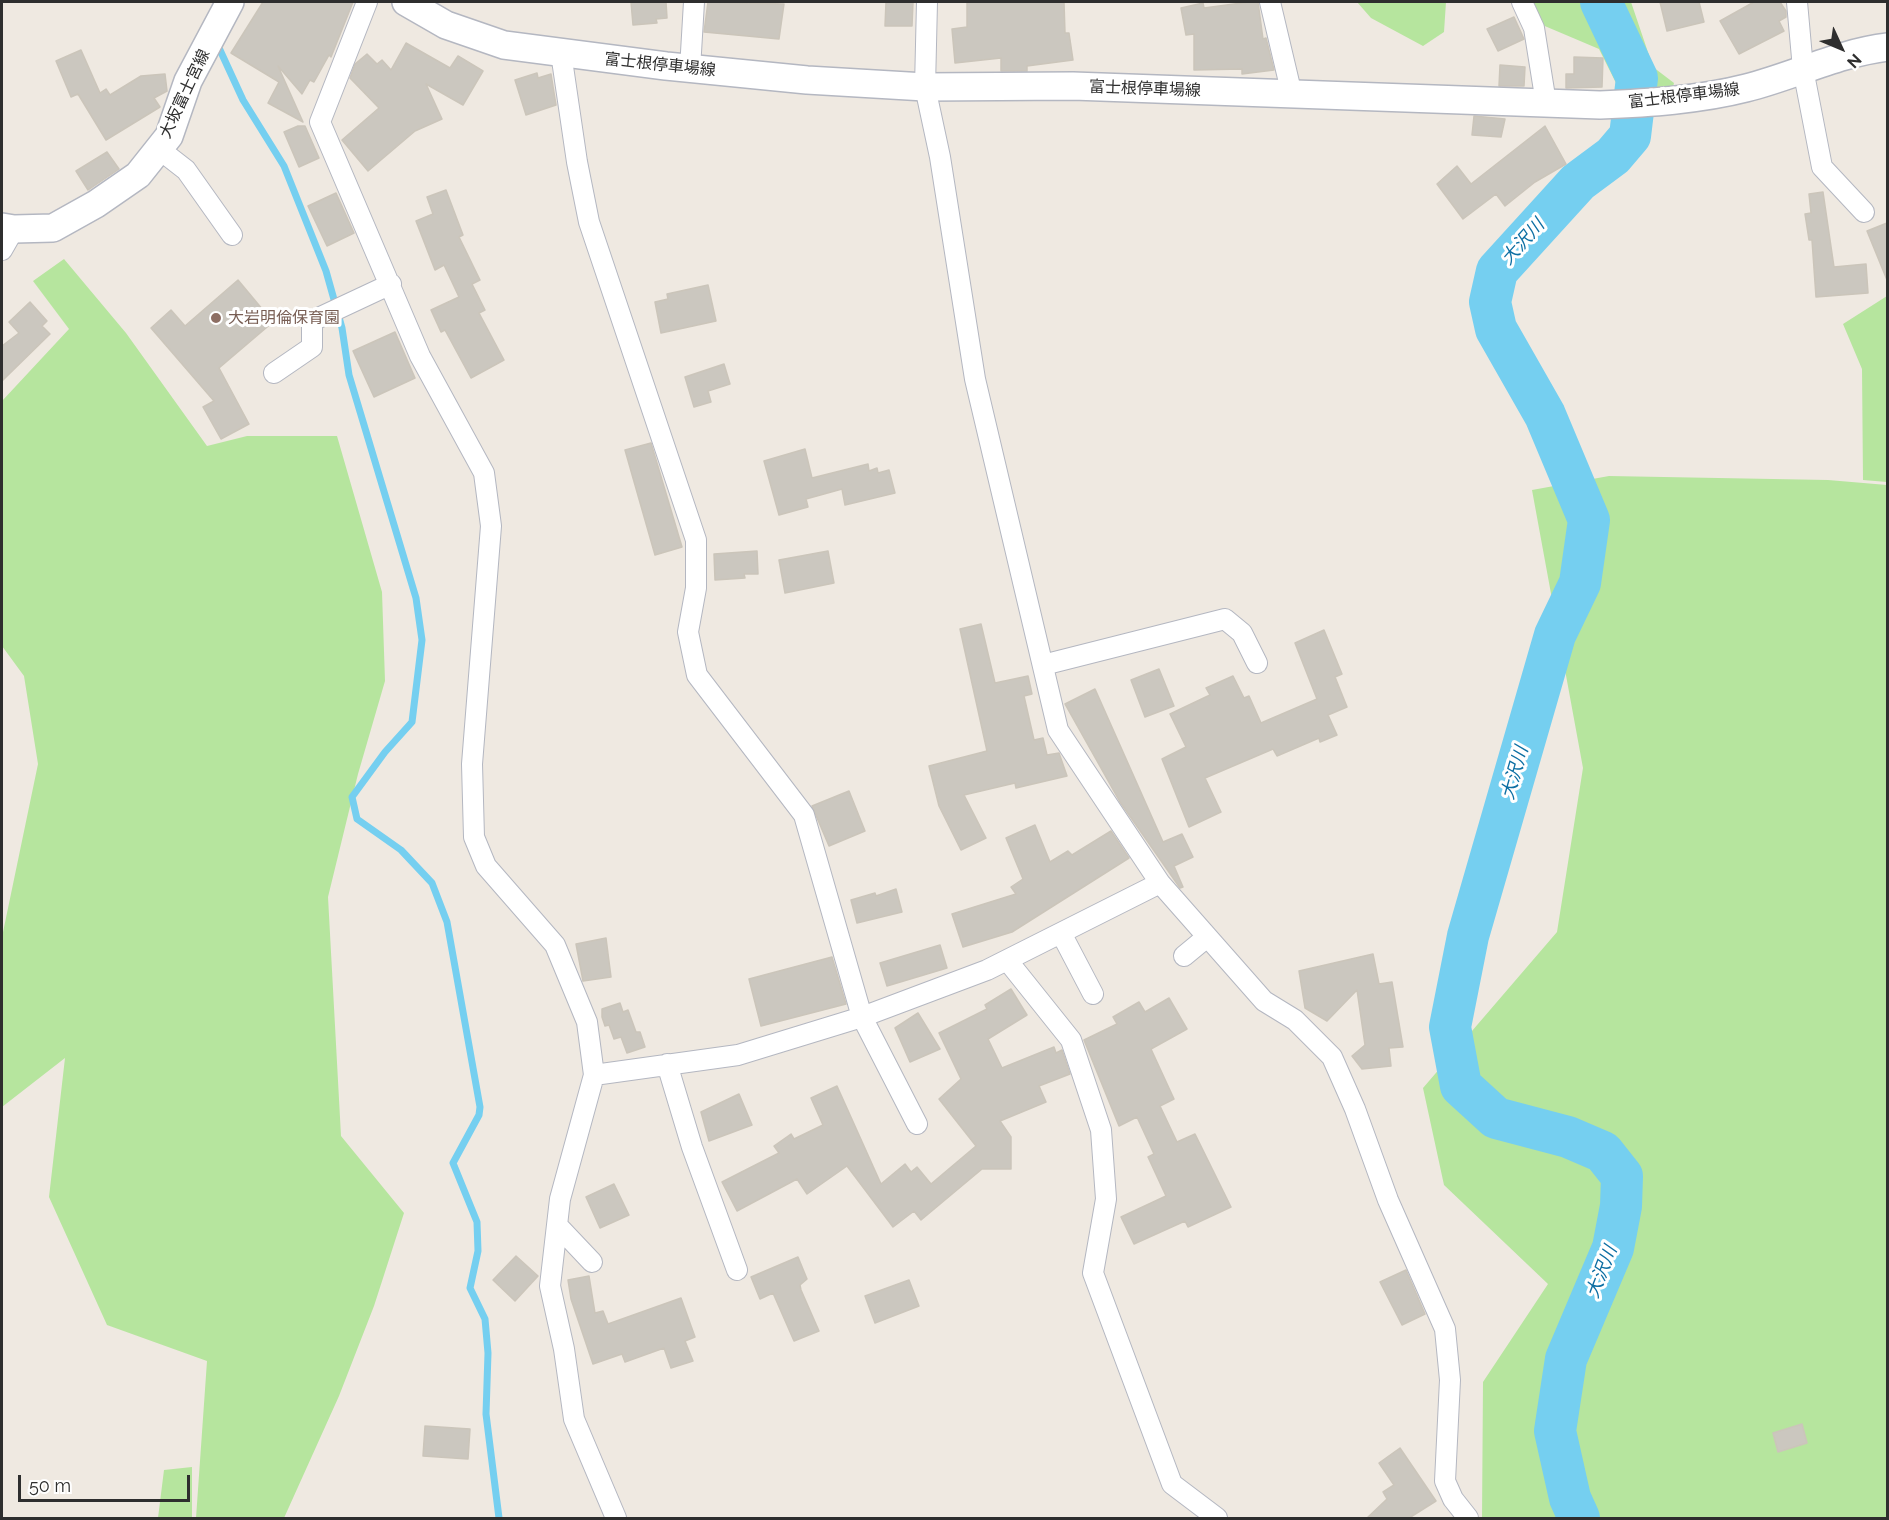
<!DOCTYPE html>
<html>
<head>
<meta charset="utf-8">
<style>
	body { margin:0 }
	#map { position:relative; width:1889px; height:1520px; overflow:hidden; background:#efe9e1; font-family:Raleway,sans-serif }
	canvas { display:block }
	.frame { position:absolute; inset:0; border:3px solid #2e2e2e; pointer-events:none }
	.north { position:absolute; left:1811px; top:18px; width:60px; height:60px; -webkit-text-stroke:4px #fff; paint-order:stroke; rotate:134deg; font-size:16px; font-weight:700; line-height:24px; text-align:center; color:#2e2e2e }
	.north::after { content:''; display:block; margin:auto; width:21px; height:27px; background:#2e2e2e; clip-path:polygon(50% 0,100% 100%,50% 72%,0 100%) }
	.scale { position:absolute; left:18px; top:1475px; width:172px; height:27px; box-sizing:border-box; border:3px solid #2e2e2e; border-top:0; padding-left:8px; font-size:18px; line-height:21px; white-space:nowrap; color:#2e2e2e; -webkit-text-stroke:4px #fff; paint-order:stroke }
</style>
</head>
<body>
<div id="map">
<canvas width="1889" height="1520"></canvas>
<div class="frame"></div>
<div class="north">N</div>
<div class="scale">50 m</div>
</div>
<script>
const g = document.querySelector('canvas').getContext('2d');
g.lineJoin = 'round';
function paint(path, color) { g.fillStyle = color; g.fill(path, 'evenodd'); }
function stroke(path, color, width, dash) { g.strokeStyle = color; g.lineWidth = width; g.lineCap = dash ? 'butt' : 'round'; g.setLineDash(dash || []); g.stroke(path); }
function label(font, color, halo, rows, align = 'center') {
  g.font = font + ' Raleway,"Noto Sans JP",sans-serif'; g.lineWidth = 6; g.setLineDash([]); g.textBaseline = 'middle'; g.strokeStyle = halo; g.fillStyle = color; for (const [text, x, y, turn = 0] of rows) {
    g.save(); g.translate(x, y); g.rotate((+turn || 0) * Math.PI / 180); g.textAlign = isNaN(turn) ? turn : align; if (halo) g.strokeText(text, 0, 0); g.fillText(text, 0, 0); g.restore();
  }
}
const green = new Path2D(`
	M1357,2H1446L1444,32L1423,46L1371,18Z
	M1530,2H1631L1653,67L1674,83L1671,96L1628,107L1599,49L1540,24Z
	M64,259L126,333L207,446L247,436H337L382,592L385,681L358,774L328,897L341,1136L404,1213L374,1306L339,1396L284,1518H196L207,1361L107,1325L49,1197L65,1058L2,1107V937L38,764L24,676L2,646V401L69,329L33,281Z
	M1887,296V482L1863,480L1862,369L1843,324Z
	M1609,476L1828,480L1887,485V1518H1482L1483,1382L1548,1284L1444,1185L1423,1088L1557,932L1583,768L1532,490Z
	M192,1467V1518H158L164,1470Z`);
const stream = new Path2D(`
	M220,50L243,100L284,166L326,271L342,328L349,375L416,598L422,640L412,722L385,752L352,797L357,819L401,850L432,883L447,922L480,1107L479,1115L453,1163L477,1222L478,1251L470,1288L485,1319L488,1353L486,1414L499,1518`);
const river = new Path2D(`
	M1579,1518L1570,1498L1555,1431L1566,1359L1613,1248L1621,1206L1622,1176L1603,1152L1568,1137L1496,1118L1461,1086L1450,1027L1468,936L1555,635L1580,583L1589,520L1545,415L1496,329L1490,302L1497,271L1578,182L1613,156L1630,136L1637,78L1601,2`);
const building = new Path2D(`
	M263,2H353L331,57L329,55L314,82L310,80L302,94L278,66L303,122L268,103L279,82L231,53Z
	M631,2H666L667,18L656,19L657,23L633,25Z
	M708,2L784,4L779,39L704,32Z
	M886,2H913L912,26H885Z
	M967,2H1064L1065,33H1069L1073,60L1027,66V71H1001V58L955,63L952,29L967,27Z
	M1249,2H1258L1263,39L1266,38L1274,70L1242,74V69L1194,70V34L1186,35L1181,8L1203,3L1204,8Z
	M1660,2H1699L1704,22L1667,31Z
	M1754,2H1780L1786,11V17L1779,21L1784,31L1739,54L1720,21Z
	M1514,17L1524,39L1498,51L1487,29Z
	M406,43L450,68L458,56L483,71L463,105L426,84L442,119L415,131L368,171L342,140L379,108L350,78L355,64L367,54L377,64L382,60L391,70Z
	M81,50L100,93L106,89L110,95L141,76L165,74L167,91L154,98L160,107L106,140L78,94L71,97L56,61Z
	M1574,57L1603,58L1602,87L1566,88V74H1574Z
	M1500,65L1525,67L1524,86H1499Z
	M537,73L538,78L551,74L556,105L526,115L515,80Z
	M1474,116L1505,119L1501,137L1472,135Z
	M298,126H305L319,158L299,167L284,132Z
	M1545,126L1566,164L1535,182L1505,206L1496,194L1463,219L1437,184L1457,166L1471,184Z
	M107,152L119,169L88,190L76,171Z
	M446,190L463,235L459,237L480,280L472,284L485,310L479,313L504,360L471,378L445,330L441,332L431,310L459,297L444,265L435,270L416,221L433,214L427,197Z
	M1823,192L1834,267L1866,264L1868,293L1816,297L1812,240H1809L1805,214L1811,213L1809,194Z
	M336,193L354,233L327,246L308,206Z
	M1887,223V280L1867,231Z
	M238,280L273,322L219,368L249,424L221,439L203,407L214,401L151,328L171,310L185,326Z
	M708,285L716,321L661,333L655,302L668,299L667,294Z
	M30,302L47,321L42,326L50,334L2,381V346L19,333L9,322Z
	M395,332L415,378L374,397L353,351Z
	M724,364L730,384L708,391L711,402L694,407L685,377Z
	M651,443L682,547L655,555L625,450Z
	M805,449L812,478L868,464L869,471L877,468L878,473L889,470L895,493L845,505L842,489L806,499L808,507L779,515L764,461Z
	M757,551L758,574H744L745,578L715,580L714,554Z
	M828,551L834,583L785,593L779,560Z
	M981,624L995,683L1028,676L1032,694L1024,696L1034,740L1043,738L1047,755L1059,753L1067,776L1016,788L1015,783L964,795L986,838L961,850L939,806L929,766L987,751L960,629Z
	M1324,630L1342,674L1335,677L1347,707L1328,715L1337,735L1320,742L1319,738L1277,756L1273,749L1205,778L1221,812L1189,827L1162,759L1186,747L1170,714L1210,695L1206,688L1233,676L1244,698L1249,696L1261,723L1317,699L1295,643Z
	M1159,669L1174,706L1145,717L1131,680Z
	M1095,689L1163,842L1182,834L1193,857L1174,866L1183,887L1180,888L1120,802L1065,704Z
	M849,791L865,831L829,846L812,806Z
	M1035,825L1050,862L1068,851L1072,855L1111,831L1129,858L1012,932L963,947L952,914L1016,894L1011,887L1023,879L1006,838Z
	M896,889L902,912L857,923L851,900L875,893L876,896Z
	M606,938L611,977L583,981L576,944Z
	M940,945L947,968L887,986L880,963Z
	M1373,954L1379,984L1392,982L1403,1047L1389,1048L1391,1066L1362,1069L1352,1056L1365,1045L1357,990L1327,1021L1305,1008L1299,971Z
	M832,957L846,1004L761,1026L749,979Z
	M1011,989L1027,1015L988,1039L1002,1068L1054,1047L1056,1053L1062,1050L1070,1074L1039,1086L1046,1102L1000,1121L1011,1137V1169H982L921,1220L914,1211L893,1227L847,1166L807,1194L797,1179L737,1211L722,1182L779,1153L774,1146L791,1134L794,1139L823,1125L811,1098L837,1086L881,1184L905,1164L911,1172L917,1167L931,1184L976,1146L939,1099L961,1079L939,1033L987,1009L985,1005Z
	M1169,998L1187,1029L1151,1049L1174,1099L1160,1106L1177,1142L1195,1134L1231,1207L1188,1227L1185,1221L1134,1244L1121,1217L1166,1196L1148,1157L1154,1154L1137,1117L1119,1126L1084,1040L1117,1024L1113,1017L1139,1002L1145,1012Z
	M620,1003L623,1012L628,1010L636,1032H640L645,1047L627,1053L621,1037L614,1039L609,1025L605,1026L602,1017V1009Z
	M918,1013L940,1049L910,1062L895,1028Z
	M739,1094L752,1125L709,1141L701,1112Z
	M614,1184L629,1215L600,1228L586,1197Z
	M516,1256L538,1276L515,1301L493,1280Z
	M798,1257L807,1279L800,1285L801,1290L819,1331L794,1341L773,1293L760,1299L751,1277Z
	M1406,1270L1425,1314L1402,1325L1380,1282Z
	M589,1276L595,1313L603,1311L608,1324L681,1298L695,1337L685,1341L693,1361L671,1368L664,1348L625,1362L622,1354L593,1364L571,1299L568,1280Z
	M909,1280L919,1306L875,1323L865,1296Z
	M1802,1424L1807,1443L1778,1452L1773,1433Z
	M425,1426L470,1429L468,1459L423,1456Z
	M1400,1448L1436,1501L1409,1518H1367L1387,1499L1383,1492L1394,1485L1379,1463Z`);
const minor = new Path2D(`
	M367,2L320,122L420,356L484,473L491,526L472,764L474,837L486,866L555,945L587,1022L594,1075L560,1199L550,1286L564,1349L574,1419L616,1518
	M927,2L925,87L940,157L975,379L1058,730L1160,883L1264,1001L1295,1020L1332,1057L1355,1109L1388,1200L1445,1329L1450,1380L1445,1481L1453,1499L1468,1518
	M1270,2L1292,95
	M1522,2L1534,28L1546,103
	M1797,2L1803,69L1822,167L1864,212
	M561,53L577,162L589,222L696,540V588L688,632L697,675L804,815L862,1017L917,1124
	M690,69L694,2
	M159,149L186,170L232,235
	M2,250L14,229
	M274,373L312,347V321L391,284
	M1043,665L1225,619L1242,633L1257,663
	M1061,933L1093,994
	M1184,956L1207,937
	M1007,960L1071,1040L1101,1130L1106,1199L1093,1273L1172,1484L1217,1518
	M667,1064L692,1147L737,1270
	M594,1075L738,1055L862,1017L987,970L1160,883
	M557,1225L592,1262`);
const secondary = new Path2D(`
	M406,2L446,25L504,45L666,66L807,80L925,87L1073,86L1600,105C1648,103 1699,100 1746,88C1794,76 1838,53 1888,47
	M2,227L14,229L53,228L96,204L138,175L169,136L188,81L230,2`);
const markers = [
	[216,318,6,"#8d6e63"]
];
const streetNames = [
	["富士根停車場線",660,65,6],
	["富士根停車場線",1145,89,2],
	["大坂富士宮線",185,94,-65],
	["富士根停車場線",1684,96,-7]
];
const educationNames = [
	["大岩明倫保育園",228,318]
];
const waterNames = [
	["大沢川",1523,242,-48],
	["大沢川",1515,773,-74],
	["大沢川",1602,1272,-69]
];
paint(green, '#b6e59e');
stroke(stream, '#75cff0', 7);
stroke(river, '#75cff0', 42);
paint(building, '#cbc7bf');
stroke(building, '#cbc5ba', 1.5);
stroke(minor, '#b4b7c1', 22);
stroke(secondary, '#b4b7c1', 30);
stroke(minor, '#fff', 20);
stroke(secondary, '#fff', 27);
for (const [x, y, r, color] of markers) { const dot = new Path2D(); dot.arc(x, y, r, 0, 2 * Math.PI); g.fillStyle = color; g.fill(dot); stroke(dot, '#fff', 2); }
label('16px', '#2e2e2e', '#fff', streetNames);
label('16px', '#785e54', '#fff', educationNames, 'left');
label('italic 18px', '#0d6fa3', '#fff', waterNames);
</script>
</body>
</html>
